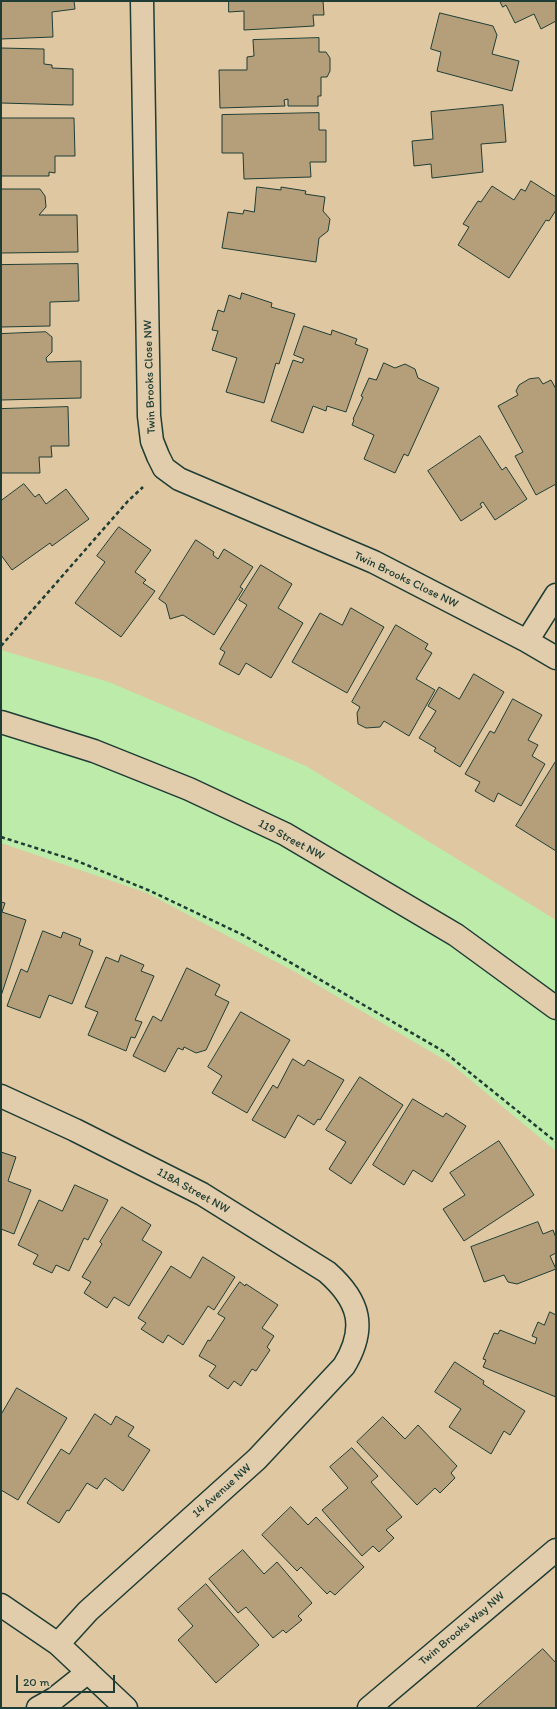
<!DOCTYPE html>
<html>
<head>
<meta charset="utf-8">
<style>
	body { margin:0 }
	#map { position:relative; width:557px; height:1709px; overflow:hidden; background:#dfc7a2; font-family:Itim,sans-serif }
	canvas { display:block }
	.frame { position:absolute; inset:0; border:2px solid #1f3d34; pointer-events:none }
	.scale { position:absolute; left:16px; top:1675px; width:99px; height:18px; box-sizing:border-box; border:2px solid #1f3d34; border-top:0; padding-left:5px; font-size:12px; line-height:14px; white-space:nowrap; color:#1f3d34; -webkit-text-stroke:3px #e1cdab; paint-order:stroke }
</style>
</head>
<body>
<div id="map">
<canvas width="557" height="1709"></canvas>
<div class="frame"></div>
<div class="scale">20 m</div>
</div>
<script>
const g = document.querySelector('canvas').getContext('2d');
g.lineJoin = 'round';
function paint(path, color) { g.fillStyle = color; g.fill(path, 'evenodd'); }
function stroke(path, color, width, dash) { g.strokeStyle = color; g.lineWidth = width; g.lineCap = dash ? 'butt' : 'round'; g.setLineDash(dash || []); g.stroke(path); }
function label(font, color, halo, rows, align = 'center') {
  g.font = font + ' Itim,sans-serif'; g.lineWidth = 3; g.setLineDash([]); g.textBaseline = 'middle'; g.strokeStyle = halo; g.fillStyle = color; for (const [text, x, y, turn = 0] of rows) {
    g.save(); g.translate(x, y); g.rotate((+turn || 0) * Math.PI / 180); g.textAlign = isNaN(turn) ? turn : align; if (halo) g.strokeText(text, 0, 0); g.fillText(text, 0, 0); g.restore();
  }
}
const green = new Path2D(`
	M1,650L109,682L306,766L556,920V1151L450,1063L297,973L147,893L1,843Z`);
const building = new Path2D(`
	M1,1H74L75,9L52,12L53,37L1,39Z
	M229,1H323L324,15H313L314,26L244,30V11L229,12Z
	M500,1H556V21L541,29L534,14L515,23L506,5L503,7Z
	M440,13L493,26L497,35L492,54L519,61L512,91L437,71L441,52L431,49Z
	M319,38V52H326L330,58V71L327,77H321V96H318V106H288V99L284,100L285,106L220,108L219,70H247V57L254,56L253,40Z
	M1,48L44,49V64L52,65V68L73,69V105L1,103Z
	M503,105L506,142L481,144L483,172L432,178L431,164L414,166L412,141L433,139L431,112Z
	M319,113V130H326V162H310L311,177L244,179L243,153H222V115Z
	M1,118H74L75,156H55V173L49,172V176H1Z
	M531,181L556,197V210L549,221L546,220L509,278L458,245L469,227L463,224L478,201L481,202L492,186L514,200L521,189L525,191Z
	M257,187L281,190V187L306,191L305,194L325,197L323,211L330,219L328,231L319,238L316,262L222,248L228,212L243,214L244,210L254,212Z
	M1,189H40L45,196L46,207L39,215H77L78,252L1,253Z
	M78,264L79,301L50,302V326L1,327V265Z
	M242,293L272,303L271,307L295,314L279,364L276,363L264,403L226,392L237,358L212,350L218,331L212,330L218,310L224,312L229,295L240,299Z
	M304,326L331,335L332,330L357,339L355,344L368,349L346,412L327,406L326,411L313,406L303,433L271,421L293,360L302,363L304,359L294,355Z
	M46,332L52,337V352L46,358L47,362L81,361V398L1,400V334Z
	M384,363L395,368L405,364L415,369L418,378L439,388L408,456L404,454L395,473L364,459L374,435L352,425L354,420L353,419L363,397L361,396L369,378L376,380Z
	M539,378L543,384L551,380L556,389V484L536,495L515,456L523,452L498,406L518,395L516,391L519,385L529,379Z
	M68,407L69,446H51L52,457H39L40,473H1V409Z
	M480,436L502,470L506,467L527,499L495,520L483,502L480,504L482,507L461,521L428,471Z
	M24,484L35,497L39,494L46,504L66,489L89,519L52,546L50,543L12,570L1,555V501Z
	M119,527L151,550L135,572L146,580L143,583L155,591L121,637L75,603L105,562L97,556Z
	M196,540L214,552L213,555L218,559L224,549L253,567L240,587L243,589L214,635L183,615L170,619L166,604L159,599Z
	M261,565L292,584L278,608L303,623L271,678L246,663L239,675L219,664L225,652L220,649L247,605L239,600Z
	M351,608L384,627L347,693L292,662L320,613L342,625Z
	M396,625L428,644L425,649L432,653L416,679L435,690L409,736L384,721L380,727L366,728L358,724L357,713L360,707L352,702Z
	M474,674L504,692L460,767L434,751L436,748L419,738L436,711L428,706L439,687L459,699Z
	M513,699L542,715L528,740L538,745L532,756L545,764L521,806L498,793L494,802L475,791L480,782L465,774L490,731L494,733Z
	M556,761V851L516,826Z
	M1,902L5,903L2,912L26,920L1,996Z
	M43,931L61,938L63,932L81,939L79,945L93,951L72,1004L49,995L40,1018L7,1006L21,969L27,972Z
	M121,955L144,965L141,971L154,976L135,1020L142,1022L135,1038L131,1037L126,1051L88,1035L98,1012L85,1007L106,957L118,962Z
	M187,968L220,985L215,995L229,1002L206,1050L196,1053L184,1047L183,1050L178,1048L165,1072L133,1056L153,1016L161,1021Z
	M241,1012L290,1040L247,1113L212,1093L222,1076L208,1067Z
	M293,1059L304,1066L308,1060L344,1080L320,1120L318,1119L314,1125L298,1115L285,1138L252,1120L273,1085L277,1088Z
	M360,1077L403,1105L351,1184L329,1169L346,1142L326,1130Z
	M413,1099L443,1117L446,1113L466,1126L432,1182L413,1170L404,1185L373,1165Z
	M499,1141L534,1195L464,1241L443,1209L465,1195L450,1173Z
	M1,1152L16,1157L8,1181L31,1190L14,1234L1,1229Z
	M75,1185L108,1200L88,1240L84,1238L69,1271L56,1265L52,1273L33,1264L38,1255L18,1245L39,1200L62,1211Z
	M122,1207L151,1225L142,1240L162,1252L129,1306L114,1297L107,1308L84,1293L91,1282L82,1277L102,1244L100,1242Z
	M538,1222L543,1234L553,1230L556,1238V1253L550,1256L556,1269L517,1284L508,1282L504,1275L484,1282L471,1247Z
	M203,1257L235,1277L214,1310L208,1306L183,1345L168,1335L163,1343L141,1329L146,1323L138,1318L171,1266L190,1278Z
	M240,1282L245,1286L246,1284L278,1305L262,1328L274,1336L267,1347L270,1350L256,1371L252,1369L241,1386L234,1381L228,1389L209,1376L216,1366L199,1356L208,1340L210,1341L225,1318L218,1314Z
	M550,1312L556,1315V1397L483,1367L486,1360L483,1359L494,1333L498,1334L500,1330L535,1344L537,1338L532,1336L538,1322L544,1325Z
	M455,1362L484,1381L483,1384L525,1411L510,1435L504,1431L491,1454L449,1427L461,1409L435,1392Z
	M17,1388L67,1418L18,1500L1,1490V1415Z
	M95,1414L111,1425L116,1416L134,1427L128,1436L150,1450L123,1491L105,1478L97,1489L87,1483L69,1511L67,1510L59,1523L27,1503L61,1449L69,1454Z
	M383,1417L405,1439L418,1425L457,1466L451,1473L455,1478L440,1493L435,1488L417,1505L357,1442Z
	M352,1448L378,1476L371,1482L402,1517L386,1530L394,1538L379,1552L373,1546L362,1556L322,1510L348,1488L330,1467Z
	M291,1507L308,1525L316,1517L364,1567L335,1595L330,1591L327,1594L301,1567L297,1571L262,1535Z
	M243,1550L264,1574L277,1562L312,1603L298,1616L302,1620L286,1633L283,1630L273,1638L246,1607L238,1613L209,1579Z
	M206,1584L259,1645L216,1683L178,1640L193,1626L178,1609Z
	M543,1649L556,1663V1708H476Z`);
const path = new Path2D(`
	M1,646L128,501L143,487
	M1,837L77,861L148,890L243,935L443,1051L556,1142`);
const minor = new Path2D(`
	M142,1L149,416L152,441L158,456L164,468L179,479L374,562L527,641L556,658
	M527,641L556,595
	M1,722L94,751L189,789L285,834L456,935L556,1008
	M1,1096L75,1130L202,1194L327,1272C360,1301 367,1328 344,1366L257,1459L88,1611L58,1644
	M1,1605L58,1644L126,1708
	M38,1708L54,1699L88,1672
	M369,1708L556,1550`);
const streetNames = [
	["Twin Brooks Close NW",150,377,-92],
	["Twin Brooks Close NW",406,580,26],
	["119 Street NW",291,840,28],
	["118A Street NW",193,1191,29],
	["14 Avenue NW",222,1491,-42],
	["Twin Brooks Way NW",462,1629,-40]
];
paint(green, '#bdeba9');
paint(building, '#b49f7a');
stroke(building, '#1f3d34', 1);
stroke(minor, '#1f3d34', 25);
stroke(path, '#1f3d34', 2.5, [4, 3]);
stroke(minor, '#e1cdab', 22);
label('12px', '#1f3d34', '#e1cdab', streetNames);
</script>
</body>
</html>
